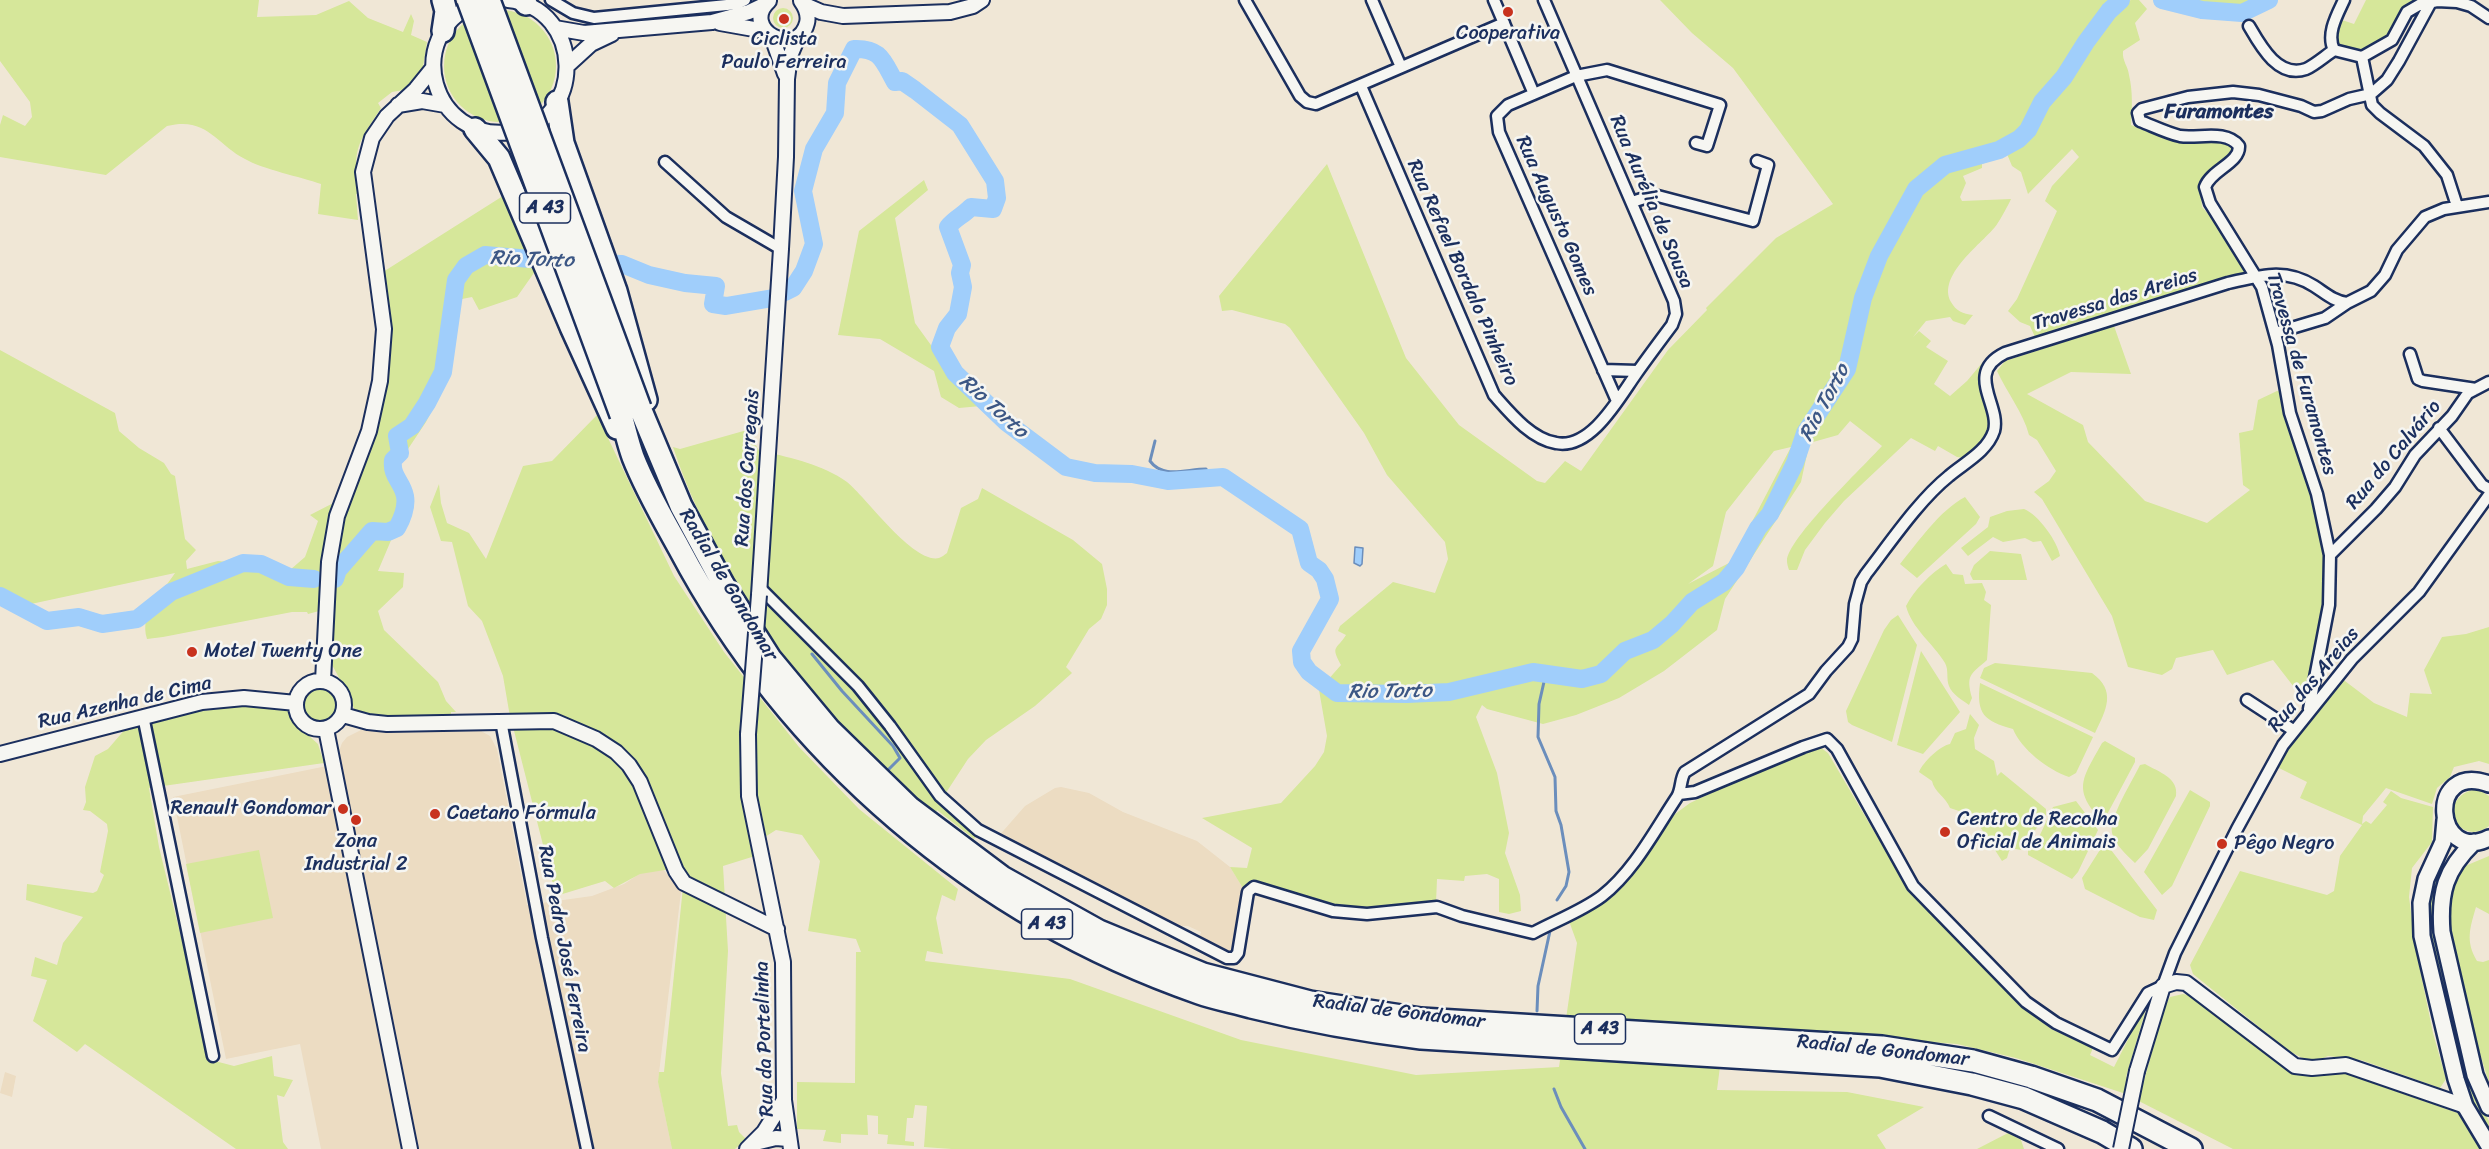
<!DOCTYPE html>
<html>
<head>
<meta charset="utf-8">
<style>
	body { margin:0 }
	canvas { display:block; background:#f0e7d6 }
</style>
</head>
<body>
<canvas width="2489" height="1149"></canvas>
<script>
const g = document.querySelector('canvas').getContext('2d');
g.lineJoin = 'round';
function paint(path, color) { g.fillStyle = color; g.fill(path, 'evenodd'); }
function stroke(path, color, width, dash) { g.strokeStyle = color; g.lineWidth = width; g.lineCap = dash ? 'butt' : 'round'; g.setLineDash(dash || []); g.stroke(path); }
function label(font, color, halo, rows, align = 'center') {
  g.font = font + ' Sriracha,sans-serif'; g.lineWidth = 5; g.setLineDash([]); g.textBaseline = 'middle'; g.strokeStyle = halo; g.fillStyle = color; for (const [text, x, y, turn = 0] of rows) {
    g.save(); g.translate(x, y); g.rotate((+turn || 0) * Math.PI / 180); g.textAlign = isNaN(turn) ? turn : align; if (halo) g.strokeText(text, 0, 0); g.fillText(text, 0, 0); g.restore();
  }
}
const built = new Path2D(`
	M361,730L389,733L481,731L490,736L497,749L527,905L592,896L624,884L659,861L663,869L681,892L658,1081L672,1149H321L300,1044L226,1059L173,797L342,763L339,751L342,743L347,737Z
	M1061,787L1089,793L1123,812L1197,841L1230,867L1244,890L1232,951L1229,953L1199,939L1201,932L1188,926H1177L997,838L1025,806L1055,788Z
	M5,1072L16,1076L12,1097L0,1093Z`);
const green = new Path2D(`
	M0,0H259L257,17L316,15L349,1L368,18L403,32L411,14L414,21L411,35L427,42L422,73L427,86L392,92L378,103L381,108C357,145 352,149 359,194H356L358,220L318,214L321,184C301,177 262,169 245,159C216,144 207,116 167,126L106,175L0,157V125L3,115L25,126L32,117L30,102L0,61Z
	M1660,0H2118L2108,10L2063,76L2041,102L2027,129L2008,144L1981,154L1982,160L1998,155L2032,135L2041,114L2060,88L2070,79L2088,47L2116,6L2131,0H2139L2147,9L2135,23L2140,40L2123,51C2122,61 2128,66 2129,75C2133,92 2132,108 2131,125L2151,133L2160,131L2232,143L2236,148L2233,155L2211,170L2200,184L2202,207L2221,228L2247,270L2236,278L2209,283L2172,295L2147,300L2129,308L2064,326L2035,337L2030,326L2020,322L2008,311L2017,299L2057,211L2045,201L2052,186L2079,157L2072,149L2028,194L2021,172L2012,166L2007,154L1982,164V168L1963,176L1966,183L1960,197L1962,201L2011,199C2009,204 1998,224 1995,227C1980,245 1937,276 1951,302C1956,311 1963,314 1973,315L1965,325L1953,321L1950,317L1926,321L1913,337L1919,331L1931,341L1926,347L1948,361L1934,384L1950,396L1967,381L1982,363L1989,367L1986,405L1991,427L1983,444L1964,458L1957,457L1938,446L1935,451L1911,438L1844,501L1825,523L1805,550L1797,570H1789C1788,567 1787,564 1787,561C1787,539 1864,466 1882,446L1850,421L1838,435L1806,444L1809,445L1801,482L1725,599L1717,630L1664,671L1619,698L1576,715L1543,724L1487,709L1482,705L1476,717L1497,773L1509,833L1505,853L1520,895L1521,911L1509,914L1499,912V879L1487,874L1465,876L1464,881L1437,879L1436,903L1393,911L1348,909L1259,883L1247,884L1244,890L1230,867L1247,868L1252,848L1202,818L1281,803L1315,766L1324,752L1327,736L1319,690L1341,665C1330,645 1337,650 1346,635L1338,631L1340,626L1393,582L1435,593L1448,559L1445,542L1387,475L1364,433L1290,328L1285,324L1232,310L1222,311L1219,296L1327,164L1406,358L1459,425L1537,481L1545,483L1565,461L1581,471L1668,350L1707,310L1706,308L1776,238L1833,204L1733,68L1692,33ZM1791,447L1731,562L1688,584L1713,566L1726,512L1774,451Z
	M2167,0H2249L2242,12L2202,9Z
	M2366,0H2419C2401,22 2388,47 2358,50C2349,51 2343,49 2336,44L2342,20L2354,24Z
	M773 18a10 10 0 1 1 20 0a10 10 0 1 1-20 0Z
	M444 66a56 56 0 1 1 112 0a56 56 0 1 1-112 0Z
	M924,180L928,190L895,218L915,323L954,377L981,406L959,408L941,397L934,371L880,339L838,335L859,231Z
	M506,194L536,270L517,297L479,310L472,297L462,299L451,292L440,371V394L426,422L396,467L409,496V508L403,530L392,538L378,571L404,573L403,587L378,611L384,630L438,682L446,701L456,712H451V715L357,717L351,700L330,661L326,617L319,611L308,614L307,612H292L163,637L147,639C139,612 162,593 175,573L31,604L0,595V350L115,413L119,431L139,448L164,463L171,474L175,476L185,539L196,550L186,561L187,569L218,561L257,565L283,576L305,557L318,521L310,515L347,496L363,466L378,427L386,386L391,329L383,272Z
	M2114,326L2131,374L2071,372L2027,394L2083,425L2088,442L2145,501L2207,523L2250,490L2243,485L2239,433L2253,430L2258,400L2277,391L2283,392L2306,469L2327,554L2326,594L2309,697L2297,691L2273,660L2227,675L2213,650L2176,658L2172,669L2162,675L2128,667L2112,616L2042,499L2034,492L2049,481L2056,471L2037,440L2029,435C2023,412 2007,393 1997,371L2005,361Z
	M597,415L674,576L724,652L799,747L859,809L958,889L955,901L942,895L936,918L943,954L927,951L925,961L1070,979L1241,1040L1416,1075L1559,1067L1577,943L1569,921L1625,882L1667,820L1690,803L1794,754L1820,747L1828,753L1909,891L2022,1005L2051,1029L2093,1048L2090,1055L2114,1067L2144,1008L2146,1009L2126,1077L2144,1081L2163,1010L2170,997L2183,994L2195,997L2289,1070L2306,1076L2335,1073L2347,1074L2458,1113L2480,1149H2233L2123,1093L2016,1058L1957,1044L1725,1027L1717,1090L1847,1092L1924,1107L1877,1135L1886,1149H952L924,1147L927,1106L915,1105L913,1118H907L905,1141L914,1142V1146L887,1144L888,1135L878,1134V1116L867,1115L868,1135L841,1134V1143L823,1141L826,1130L797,1129V1082L855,1083L856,952H861L856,939L808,931L820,861L802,835L776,830L752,845L755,856L723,866L728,951L721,1073L728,1126L737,1125L739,1132L746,1139L735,1149H672L658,1082L659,1072H664L683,887L671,869L640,874L614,888L605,881L556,896L509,711L503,676L482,621L468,606L452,542L441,541L430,507L439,484L441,503L447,523L469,533L486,559L523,466L552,461Z
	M747,430L761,454L764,451C793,459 822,464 847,482C866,497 913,564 939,558C942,557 944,555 947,553L961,508L978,499L982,488L1073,540L1102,564L1107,589V605L1101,619L1089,629L1066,667L1072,673L1035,706L986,740L968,759L940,802L953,816L977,835L974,839L937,810L936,813C899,783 864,752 832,717C819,704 809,688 798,674C746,605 700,529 673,447L680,449Z
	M1965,497L1980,517L1976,524L1917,578L1900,564C1919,541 1939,511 1965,497Z
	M2024,509C2038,514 2058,542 2060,556L2052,561L2041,541L2033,542L2025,538L2003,542L1993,537L1968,556L1961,548L1988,527L1990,517L2007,511Z
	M1990,551L2021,554L2027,580H1973L1970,574L1974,565Z
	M1946,564L1953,574L1963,575L1965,584L1982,583L1986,592L1984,600L1991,605L1987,660C1970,675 1966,675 1972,698L1969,705C1962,700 1952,694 1949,686C1946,679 1949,670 1945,663C1933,643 1912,629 1906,606C1914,590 1931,573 1946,564Z
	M1898,615L1917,645L1892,742L1852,725L1848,722L1846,711L1884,630L1891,620Z
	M2489,627V764L2479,761L2454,767L2450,777L2437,788L2432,804L2386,788L2363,816L2362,824L2366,821L2371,824L2387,805L2383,802L2391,791L2401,798L2433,807L2432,842L2412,868L2409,897L2416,950L2433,1033L2446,1079L2440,1088L2361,1060L2328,1056L2312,1063L2289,1051L2193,974L2190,965L2240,871L2327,895L2334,891L2340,856L2362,825L2300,798L2307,782L2277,767L2290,742L2341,678L2374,703L2407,717L2410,693L2432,694L2424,670L2442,637L2466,634Z
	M1921,651L1960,712L1923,754L1897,745Z
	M1995,663L2092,673C2117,691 2106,710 2095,733L1980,678L1984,668Z
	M1980,683L2093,737L2076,773L2069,777C2048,770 2021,749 2013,729C1984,721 1976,714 1980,683Z
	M302 706a18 18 0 1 1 36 0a18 18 0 1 1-36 0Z
	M249,705L289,711L298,726L318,744L324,763L149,788L159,847L211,1060L234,1066L272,1056L274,1076L293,1080L284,1097L277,1095L283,1142L288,1149H236L85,1044L77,1052L33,1021L47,980L31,976L35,957L57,965L63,943L83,917L26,900L27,884L93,893L97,891L104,875L100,872L108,831L107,824L90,811L83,810L86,802L85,787L95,756L108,749L127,727L181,714Z
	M1970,714L1979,725L1974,738L1975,749L1994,761L1997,776L2001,772L2046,809V815L2021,850L2010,848L2007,858L2002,861L1977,822H1967L1962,812L1950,808C1946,797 1934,792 1932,781L1919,772C1923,762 1940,746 1950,744L1955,733L1966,729Z
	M2105,741L2135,758V762L2103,822C2071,789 2083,778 2102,743Z
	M2145,764C2159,772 2179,778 2176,796L2148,849L2135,863C2127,855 2115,845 2112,833C2109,817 2133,780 2140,765Z
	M2190,790L2210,802V806L2172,886L2162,895L2144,872Z
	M2472,790H2479L2489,796V826C2460,848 2435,802 2472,790Z
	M2076,801L2098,830L2078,872L2072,879L2028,855V849L2039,837L2053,807Z
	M2105,842L2157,910L2154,920L2140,917L2085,889L2082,878Z
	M259,850L273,918L200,933L186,864Z
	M2489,856V914L2476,907C2470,928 2465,941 2477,961L2483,962L2489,960V1083L2474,1034L2451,927L2449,907L2451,891L2460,871L2465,866Z
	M2439,868L2444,870L2436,900L2475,1093L2489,1121V1132L2480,1118L2463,1077L2432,943L2429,900Z
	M2008,1133L2021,1140L2024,1149H1977Z`);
const water = new Path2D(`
	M1355,547L1363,548L1362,564L1360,566L1354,563Z`);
const stream = new Path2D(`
	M1155,441L1150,461C1163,479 1186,469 1206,469L1212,479
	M812,654L842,691L893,746L900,758L886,772
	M1546,673L1539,704L1538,737L1555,777L1556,811L1561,825L1569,872L1566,886L1557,900
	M1537,1011L1538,986L1550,931
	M1554,1089L1561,1107L1585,1149`);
const river = new Path2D(`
	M2162,0L2202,10L2242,13L2269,0
	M593,263L622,264L649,275L685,283L716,286L713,304L726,306L773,298
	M785,292L793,288L804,271L814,244L803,191L814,149L835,113L837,83L854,49C881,48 883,61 895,82L902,81L915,90L960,125L995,181L997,198L993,209L971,207C964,215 955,218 948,227L962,265L960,273L963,287L958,314L947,328L940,347L955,373L1006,422L1066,467L1095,473L1132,474L1168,481L1223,477L1300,529L1309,563L1319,570L1325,579L1330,599L1301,651L1302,662L1309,672L1337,693L1407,694L1449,692L1533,672L1582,679L1601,674L1625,651L1653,640L1672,624L1692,602L1724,582L1736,568L1758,528L1770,514L1795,463L1805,433L1847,369L1863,298L1879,256L1916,189L1945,165L1999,150L2019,139L2028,130L2042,102L2064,77L2086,42L2109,11L2121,0
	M335,579L338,570L372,531L388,532L397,528C402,519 407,507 405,496C402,481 391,477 393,460L400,453L397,436L412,426L427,403L443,372L456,280L466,266L485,255L553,261
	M0,596L47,621L79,617L102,624L137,619L171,592L243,563L261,564L289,577L314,579`);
const minor = new Path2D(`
	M551,0L573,13L594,18L737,4L745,0
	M1245,0L1300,96L1307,102L1316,104L1504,23
	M1372,0L1401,67
	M1494,0L1534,94
	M2344,0C2337,15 2326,34 2334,50L2362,57L2392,40L2407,12L2419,5L2437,1L2457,2L2471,6L2489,18
	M2249,26C2260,45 2278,79 2306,69C2315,65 2325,56 2334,50
	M2362,57L2372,105L2380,113L2424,146L2447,175L2457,206
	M1361,86L1494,395C1510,413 1531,439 1556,443C1591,450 1619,398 1636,374C1648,357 1660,341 1672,325L1676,314L1674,301L1544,0
	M665,162L726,217L781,249
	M1632,202L1654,195L1753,221L1768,165L1757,161
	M2275,333L2325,318L2347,303L2371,291L2385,275L2397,250L2425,217L2444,209L2489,202
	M2410,354L2418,379L2423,381L2476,389
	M1603,370L1638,371
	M1617,401L1499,132L1497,116L1508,105L1576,76L1607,70L1720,105L1707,146L1696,143
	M2439,428L2482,485L2489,489
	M2330,555L2376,509L2395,487L2415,455L2452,416L2468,393L2489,382
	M759,587L858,686L890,726L940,796L978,830L1227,958H1234L1238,953L1248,892L1254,887L1333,911L1367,914L1437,907L1462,916L1533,933C1555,921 1582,911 1602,896C1634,871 1655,830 1677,797C1682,789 1680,779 1685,772L1809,694L1826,671L1848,647L1852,639L1855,604L1861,582L1866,574C1890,543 1919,500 1949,476C1964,463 1987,452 1994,431C2001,405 1964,373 2005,353L2228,283C2259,276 2285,267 2314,286C2325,293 2333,301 2347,303
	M2247,700L2293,730
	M2309,709L2329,605L2330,555L2317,494L2290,413L2278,345L2262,287L2210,203L2205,187C2211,170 2240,163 2239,146C2226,129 2198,139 2180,136C2167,133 2153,126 2140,121L2138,113L2142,109L2188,97L2233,92L2259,95L2301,106L2314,112L2322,111L2349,99L2371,94L2387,80L2399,61L2431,2
	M143,716L213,1056
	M501,721L542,938L587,1149
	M1679,794L1695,792L1803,747L1827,739L1837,749L1913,886L2026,1002L2056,1023L2112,1050L2148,993L2163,986L2175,953L2237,829L2283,745L2352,659L2419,592L2489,495
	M1989,1116L2058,1149`);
const tertiary = new Path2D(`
	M769,1C739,28 797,61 807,23C809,15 806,8 801,1
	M475,4C402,36 432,143 511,132C587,122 584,8 508,0
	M803,4L821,12L843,16L950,12L973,6L982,0
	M720,23L765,31
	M555,28L584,33L712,22L749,12L764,5
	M772,37L785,74
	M568,65L591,44L612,34
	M398,105L422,101L445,105
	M759,595L781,249L786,157L787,79L790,56L798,37
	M296 705a24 24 0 1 1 48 0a24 24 0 1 1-48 0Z
	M323,681L329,562L337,516L369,431L380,381L384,329L363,172L372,138L387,116L416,89L433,68
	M343,715L368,722L387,724L554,721L596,739L616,752L629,765L640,782L676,871L684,883L777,929
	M326,729L410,1149
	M748,734L749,796L783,962L784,1100L791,1149
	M0,754L202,702L244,698L296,703
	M2137,1071L2163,986L2176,982L2186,983L2295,1066L2312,1068L2346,1065L2465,1106
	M755,1143L776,1138L788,1139
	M747,1149L764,1132L784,1100`);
const secondary = new Path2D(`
	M2489,784C2425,761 2435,865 2489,838
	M2445,820L2443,842L2426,879L2421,903L2422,936L2456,1079L2465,1106L2489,1146
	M2474,842C2445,870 2439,893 2442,932L2475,1075L2489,1107`);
const motorway = new Path2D(`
	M523,0L526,4
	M443,31L446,11L443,0
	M557,102L563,143L616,291L646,400
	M475,129L499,158L571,327L617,428
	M640,408L681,506L723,584L770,658L829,729L910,808L1002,877L1099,931L1203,974L1310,1002L1421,1019L1882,1047L1973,1061L2031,1077L2097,1100L2191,1149
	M621,415C625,429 628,443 633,457C645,488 663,519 679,548C789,756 977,916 1199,993C1216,999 1234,1002 1251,1007C1307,1021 1363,1031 1421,1038L1880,1066L1972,1084L2024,1098L2102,1132L2131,1149`);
const tertiaryBridge = new Path2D(`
	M748,734L759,595
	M2121,1149L2137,1071`);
const motorwayBridge = new Path2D(`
	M468,0L621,415
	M489,0L640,408`);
const markers = [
	[1508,12,6,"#c8321e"],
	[784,19,6,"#c8321e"],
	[192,652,6,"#c8321e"],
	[343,809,6,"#c8321e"],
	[435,814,6,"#c8321e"],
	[356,820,6,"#c8321e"],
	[1945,832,6,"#c8321e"],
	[2222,844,6,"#c8321e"]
];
const shields = [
	[545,208,51],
	[1047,924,51],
	[1600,1029,51]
];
const shieldNames = [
	["A 43",545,208],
	["A 43",1047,924],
	["A 43",1600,1029]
];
const poiNames = [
	["Cooperativa",1508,34,"center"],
	["Ciclista",784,40,"center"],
	["Paulo Ferreira",784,63,"center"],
	["Motel Twenty One",204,652],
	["Renault Gondomar",331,809,"right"],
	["Caetano Fórmula",447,814],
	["Centro de Recolha",1957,820],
	["Oficial de Animais",1957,843],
	["Zona",356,842,"center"],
	["Industrial 2",356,865,"center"],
	["Pêgo Negro",2234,844]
];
const streetNames = [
	["Rua Aurélia de Sousa",1651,202,67],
	["Rua Augusto Gomes",1556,216,66],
	["Rua Refael Bordalo Pinheiro",1462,273,66],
	["Travessa das Areias",2115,300,-17],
	["Travessa de Furamontes",2301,374,74],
	["Rua do Calvário",2394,455,-50],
	["Rua dos Carregais",748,468,-86],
	["Radial de Gondomar",728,585,59],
	["Rua das Areias",2314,680,-50],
	["Rua Azenha de Cima",125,703,-13],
	["Rua Pedro José Ferreira",564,949,79],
	["Radial de Gondomar",1399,1012,7],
	["Rua da Portelinha",765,1039,-92],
	["Radial de Gondomar",1883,1051,6]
];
const neighbourhoodNames = [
	["Furamontes",2219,113]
];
const waterNames = [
	["Rio Torto",532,260,2],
	["Rio Torto",1825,403,-62],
	["Rio Torto",993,407,42],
	["Rio Torto",1390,692,-1]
];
paint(built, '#ecdcc2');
paint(green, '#d6e79a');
paint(water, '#a0cefb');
stroke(water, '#6b8ebc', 1.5);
stroke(stream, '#6b8ebc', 3);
stroke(river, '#a0cefb', 18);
stroke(minor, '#1b2f5e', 15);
stroke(tertiary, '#1b2f5e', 18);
stroke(secondary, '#1b2f5e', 20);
stroke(motorway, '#1b2f5e', 26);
stroke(minor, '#f6f6f2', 10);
stroke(tertiary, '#f6f6f2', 14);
stroke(secondary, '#f6f6f2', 15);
stroke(motorway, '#f6f6f2', 21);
stroke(tertiaryBridge, '#1b2f5e', 18, []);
stroke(motorwayBridge, '#1b2f5e', 26, []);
stroke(tertiaryBridge, '#f6f6f2', 14);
stroke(motorwayBridge, '#f6f6f2', 21);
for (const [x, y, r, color] of markers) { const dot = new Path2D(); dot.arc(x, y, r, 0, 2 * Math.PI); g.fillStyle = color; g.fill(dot); stroke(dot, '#f6f6f2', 2); }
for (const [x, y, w] of shields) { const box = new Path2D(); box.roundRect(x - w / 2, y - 15, w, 30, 4.5); g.fillStyle = '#f6f6f2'; g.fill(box); stroke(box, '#1b2f5e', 1.5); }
label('bold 18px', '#1b2f5e', null, shieldNames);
label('20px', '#1b2f5e', '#f6f6f2', poiNames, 'left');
label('20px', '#1b2f5e', '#f6f6f2', streetNames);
label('bold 21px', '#1b2f5e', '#f6f6f2', neighbourhoodNames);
label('italic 21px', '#3c5785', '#f6f6f2', waterNames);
</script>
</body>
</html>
